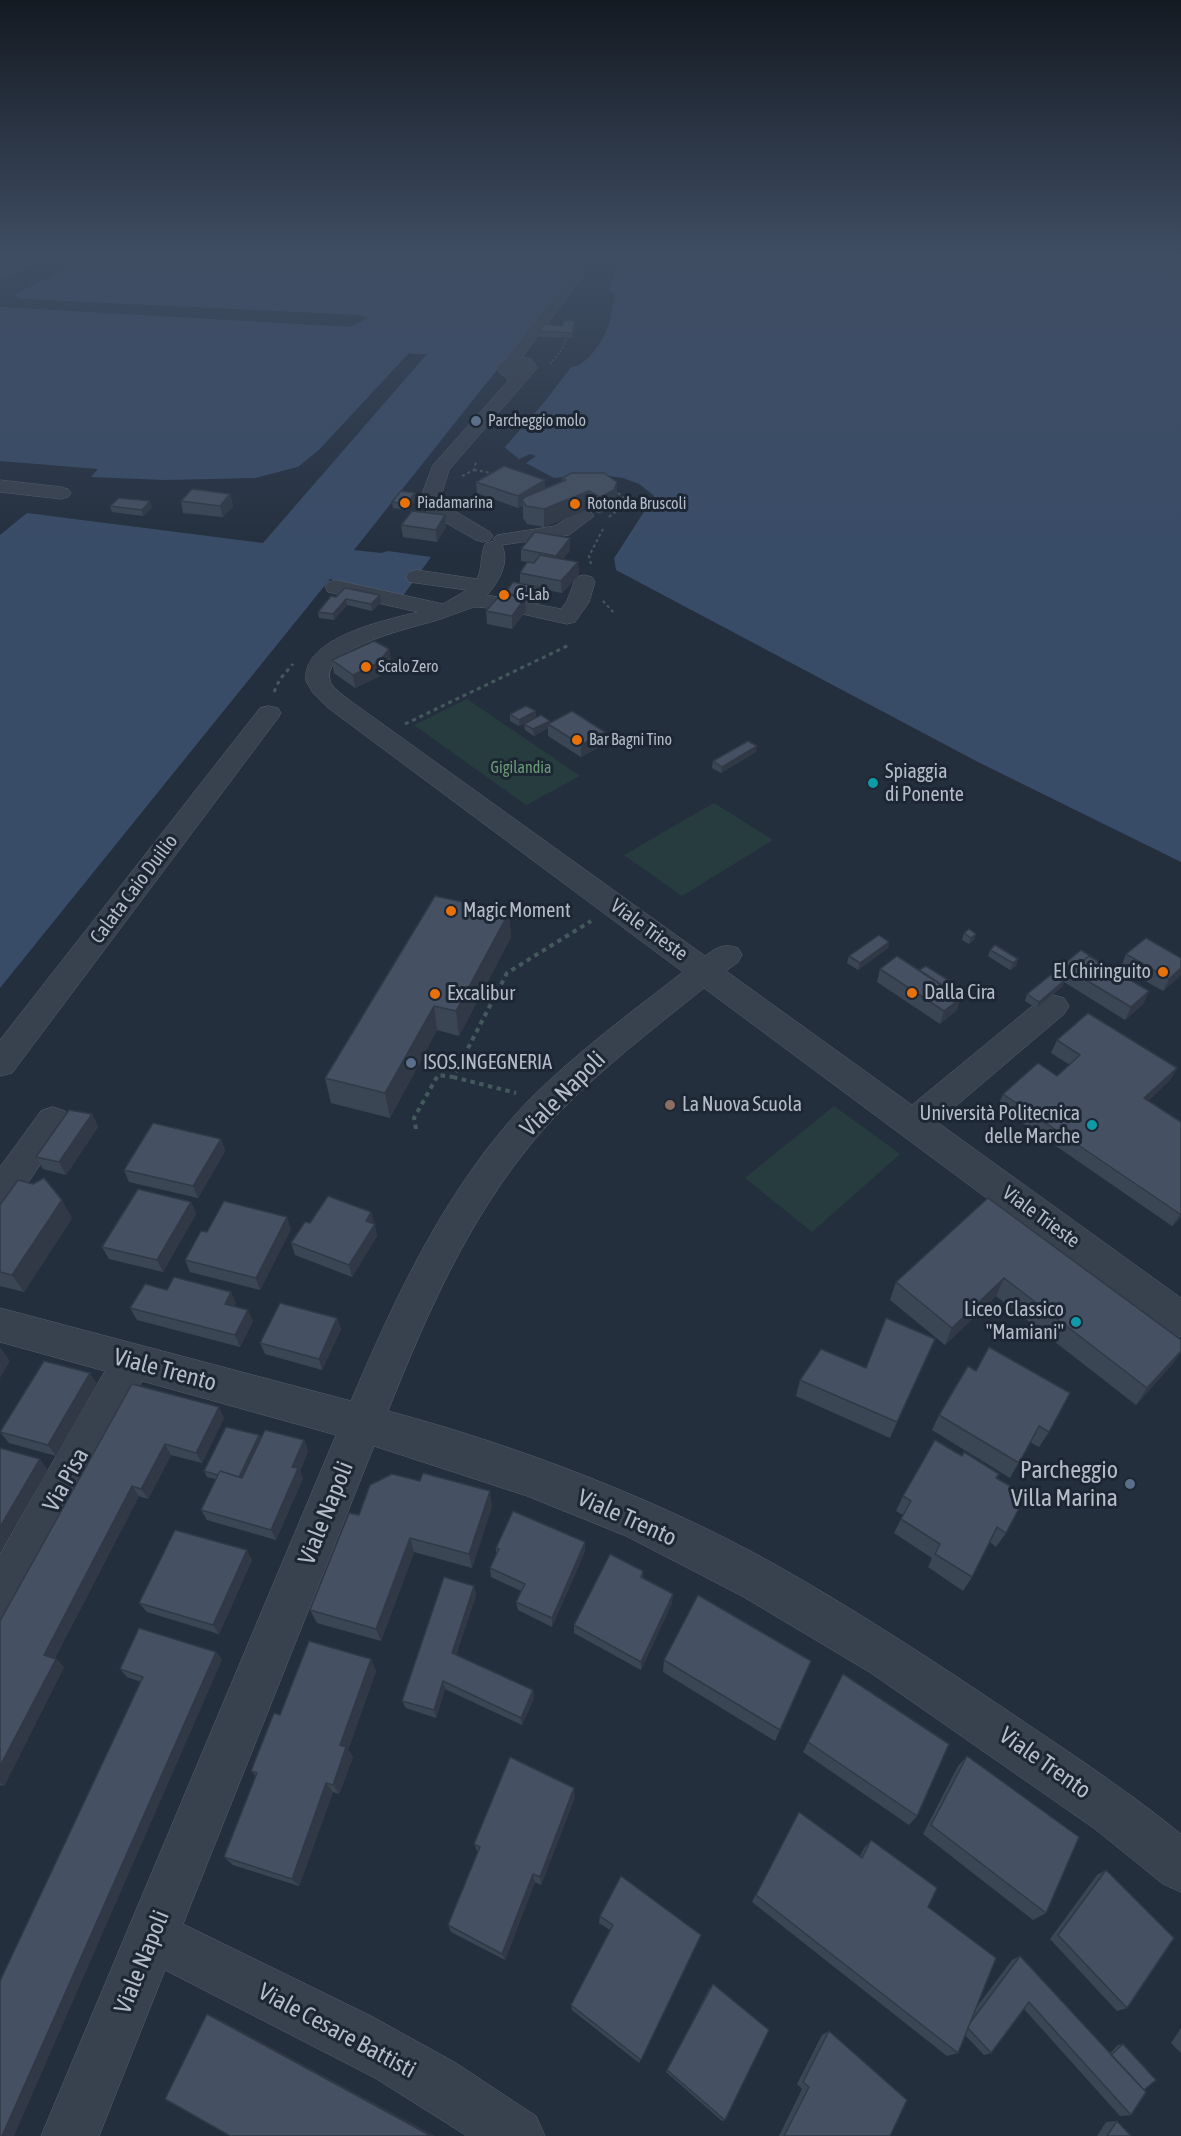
<!DOCTYPE html>
<html>
<head>
<meta charset="utf-8">
<style>
	body { margin:0 }
	canvas { display:block; background:#242f3e }
</style>
</head>
<body>
<canvas width="1181" height="2136"></canvas>
<script>
const g = document.querySelector('canvas').getContext('2d');
g.lineJoin = 'round';
function paint(path, color) { g.fillStyle = color; g.fill(path, 'evenodd'); }
function stroke(path, color, width, dash) { g.strokeStyle = color; g.lineWidth = width; g.lineCap = dash ? 'butt' : 'round'; g.setLineDash(dash || []); g.stroke(path); }
function label(font, color, halo, rows, align = 'center') {
  g.font = font + ' "Asap Condensed",sans-serif'; g.lineWidth = 6; g.setLineDash([]); g.textBaseline = 'middle'; g.strokeStyle = halo; g.fillStyle = color; for (const [text, x, y, turn = 0] of rows) {
    g.save(); g.translate(x, y); g.rotate((+turn || 0) * Math.PI / 180); g.textAlign = isNaN(turn) ? turn : align; if (halo) g.strokeText(text, 0, 0); g.fillText(text, 0, 0); g.restore();
  }
}
const green = new Path2D(`
	M467,699L580,776L526,805L414,725Z
	M714,803L773,840L682,896L624,855Z
	M834,1106L900,1154L812,1232L745,1178Z`);
const water = new Path2D(`
	M0,256H50L0,280Z
	M92,256H575L571,267L577,269L354,550L381,553L388,551L431,557L402,597L330,579L0,988V535L27,513L263,543L427,354H409L319,450L298,467L256,478L165,480L91,477L98,469L0,461V307L352,327L366,318L357,315L21,299L14,294Z
	M621,256H1181V862L978,762L616,570L614,558L654,496L639,484L595,474L554,478L526,463L536,456L530,454L519,459L504,447L545,401L571,367C589,364 603,341 609,324C612,315 612,305 615,295L608,291Z`);
const pier = new Path2D(`
	M88,256H92L15,294L21,299L357,315L367,318L360,322H355L360,319L357,318L21,302L11,295L12,293Z
	M618,256H621L608,291L615,295L608,325L589,357L579,365L571,367L545,401L505,447L506,449L504,451L502,445L543,399L569,365L578,363L587,355L605,324L611,297L605,290Z
	M409,353L414,354L321,452L300,470L257,481L226,482L233,479L256,478L298,467L319,450Z
	M595,474L623,478L639,484L654,496L614,558L615,574L613,571L611,556L650,496L638,487L622,481L595,477L554,481L551,479Z`);
const pathFar3 = new Path2D(`
	M550,364L561,351L567,337`);
const pathFar2 = new Path2D(`
	M474,470L497,474
	M462,476L474,470L476,462
	M609,517L621,507L624,498L613,489
	M591,564L589,556L603,529
	M603,601L615,614`);
const pathFar1 = new Path2D(`
	M274,692L280,679L293,664
	M405,724L569,645`);
const path = new Path2D(`
	M453,1077L516,1093
	M416,1129L414,1118L438,1075L453,1077L507,973L591,921`);
const minor = new Path2D(`
	M581,266L588,270L522,357L531,359L537,368L449,470L440,499L443,504L490,532L493,536L490,540L483,542L476,540L427,512L420,499L433,465L509,380L501,374L496,366L506,359L576,267Z
	M0,480L61,487L68,489L71,493L68,497L61,499L0,492Z
	M584,510L591,512L594,516L569,535L502,545C510,563 499,581 487,595L561,609L567,601L576,577L584,575L592,577L595,582L589,602L575,622L567,624C538,618 507,609 477,607C473,606 443,619 434,621C412,628 321,647 330,680C331,687 340,692 345,697L705,956C717,947 724,943 738,948L742,955L738,962L726,971L912,1105L1042,998L1053,995L1064,998L1069,1006L1064,1014L937,1122L1181,1298V1337L1167,1332L704,988C652,1030 599,1070 553,1119C476,1201 429,1308 388,1411C516,1445 660,1500 776,1565C852,1608 926,1656 999,1705C1061,1747 1123,1787 1181,1834V1892L1163,1884L1095,1829L871,1673L742,1596L626,1536L527,1496L374,1446L183,1924L371,2016L456,2063L536,2116L545,2136H467L375,2078L165,1970L99,2136H41L336,1435L142,1381L16,1614L0,1621V1554L105,1371L0,1342V1308L351,1401C396,1295 448,1184 529,1100C576,1053 630,1013 683,972L327,707L313,693L306,681C301,637 387,620 418,612L328,592L325,587L328,582L336,580L443,604L467,590L409,582L406,577L409,572L417,570L477,579C483,567 480,551 486,543L495,541L493,539L497,535L555,526L577,512Z
	M269,706L278,708L281,713L278,718L12,1073L0,1076V1040L260,708Z
	M53,1107L65,1111L70,1120L13,1205L0,1210V1167L41,1111Z`);
const wall = new Path2D(`
	M575,321V326L572,338L539,337V331L562,326Z
	M562,478L617,482V499L614,507L600,514L589,509L544,527L527,524L523,518V506L518,508L477,493L476,482L545,488L562,481Z
	M415,493L416,499L407,510L393,508L392,502Z
	M230,494L233,506L223,517L183,513L181,501Z
	M110,506L152,507L143,516L112,512Z
	M401,525L446,527L437,542L403,537Z
	M570,538V550L563,559L578,562L579,575L562,593L547,590V595L539,605L526,603V611L512,629L487,624L486,611L505,595V593L520,584V573L527,562L521,561V549Z
	M380,595L381,602L372,611L347,605L334,620L319,618L318,612L336,597Z
	M389,649L391,662L380,676L355,688L334,673L332,660Z
	M536,711V718L519,726L510,721V714Z
	M550,721V723L605,732V744L581,757L548,736V728L534,736L525,730L524,724Z
	M756,752L721,773L712,768L713,761Z
	M509,912L511,937L459,1036L437,1030L390,1118L331,1103L325,1078Z
	M964,933L976,934L974,940L969,944L962,940Z
	M889,942L888,948L858,970L847,963L849,956Z
	M990,950L1018,959L1016,966L1010,970L988,956Z
	M1081,950L1149,991L1143,1004L1125,1020L1064,982L1063,986L1036,1008L1025,1001L1027,994L1055,974L1057,970Z
	M1126,954L1181,958V975L1163,991L1121,967Z
	M880,969L919,970L962,989L959,996L957,1010L940,1024L877,982Z
	M1057,1040L1177,1068L1170,1080L1148,1101L1181,1217L1172,1226L998,1106L1003,1094L1057,1076L1070,1065L1051,1053Z
	M92,1114L98,1127L66,1175L43,1169L36,1157Z
	M221,1139L225,1151L198,1198L129,1182L124,1170Z
	M988,1198L1175,1361L1136,1405L996,1296L945,1345L890,1300L896,1282Z
	M191,1202L196,1214L163,1272L109,1259L102,1247Z
	M0,1205L72,1218L24,1292L0,1286Z
	M371,1212L377,1236L352,1277L295,1255L291,1243L310,1223Z
	M291,1229L260,1290L190,1272L185,1260L207,1232Z
	M167,1290L236,1303L234,1307L253,1321L240,1347L137,1320L130,1308Z
	M337,1318L341,1329L322,1370L265,1354L260,1343Z
	M935,1339L890,1438L796,1396L800,1380L866,1368Z
	M976,1371L1049,1432L1039,1447L1030,1442L1010,1478L932,1430L939,1415Z
	M97,1384L56,1456L9,1443L0,1432Z
	M132,1384L224,1418L202,1463L171,1455L148,1499L139,1496L55,1658L64,1667L4,1786L0,1785V1621Z
	M259,1435L261,1438L304,1440L308,1451L300,1471L303,1478L276,1540L207,1520L201,1510L216,1479L207,1477L204,1471Z
	M996,1478L1006,1533L996,1547L990,1542L972,1577L963,1591L928,1567L932,1558L894,1533L903,1515L896,1511L903,1496Z
	M492,1506L472,1568L414,1552L381,1641L317,1623L310,1610L359,1515Z
	M585,1542V1551L552,1627L518,1610L516,1602L521,1591L491,1577L490,1568L496,1554V1548Z
	M252,1560L219,1634L147,1612L139,1603Z
	M643,1571V1578L672,1603L641,1670L574,1633V1625Z
	M474,1586L476,1595L456,1655L533,1690L534,1698L522,1725L445,1689L436,1718L406,1708L402,1701Z
	M216,1652L222,1660L141,1682L127,1677L120,1669Z
	M371,1659L376,1671L348,1750L353,1757L339,1794L333,1792L299,1886L233,1865L224,1857L256,1776L251,1771L280,1715Z
	M664,1660L811,1661L775,1741L663,1672Z
	M843,1674L917,1816L909,1825L803,1752Z
	M967,1756L1046,1913L1033,1920L923,1834L958,1766Z
	M575,1797L541,1885L535,1882L505,1960L451,1932L448,1925L478,1853L474,1844Z
	M799,1812L860,1856L864,1848L871,1840L928,1907L976,2008L1012,1960L1020,1956L1110,2053L1118,2045L1123,2044L1144,2090L1131,2115L1120,2116L1024,2009L991,2053L984,2055L965,2035L958,2053L947,2056L752,1902Z
	M1106,1870L1127,2008L1117,2011L1050,1939L1097,1875Z
	M600,1916L701,1935L639,2063L572,2010L571,2005L610,1930L599,1923Z
	M710,1987L725,2120L722,2121L666,2072Z
	M1181,2028V2053L1171,2043Z
	M829,2031L890,2136H779L802,2089L797,2084L822,2035Z
	M1117,2121L1131,2136H1097L1106,2122Z`);
const shadedWall = new Path2D(`
	M575,321V326L572,338V333Z
	M545,480V492L522,500L523,506L518,508V496Z
	M617,482V499L614,507L600,514V497Z
	M589,491V509L544,527V509Z
	M415,493L416,499L407,510L406,504Z
	M230,494L233,506L223,517L220,506Z
	M150,501L152,507L143,516L142,510Z
	M445,515L446,527L437,542L436,530Z
	M570,538V550L556,568V556Z
	M578,562L579,575L562,593L561,581Z
	M547,589V595L539,605V599Z
	M380,595L381,602L372,611L371,604Z
	M525,598L526,611L512,629V616Z
	M346,599L347,605L334,620L333,614Z
	M389,649L391,662L380,676L355,688L353,675Z
	M536,711V718L519,726V720Z
	M550,721V725L548,724V728L534,736L533,729Z
	M605,732V744L581,757V745Z
	M757,746L756,752L721,773L722,767Z
	M509,912L511,937L459,1036L456,1011Z
	M976,934L974,940L969,944L971,938Z
	M889,942L888,948L858,970L860,963Z
	M1018,959L1016,966L1010,970L1013,963Z
	M1181,968V975L1163,991L1169,979Z
	M1065,980L1063,986L1036,1008L1039,1002Z
	M962,989L960,996L948,1005L950,998Z
	M1149,991L1143,1004L1125,1020L1131,1007Z
	M961,998L957,1010L940,1024L944,1011Z
	M434,1006L437,1030L390,1118L385,1093Z
	M1177,1068L1170,1080L1138,1111L1144,1098Z
	M92,1114L98,1127L66,1175L59,1162Z
	M221,1139L225,1151L198,1198L193,1186Z
	M62,1200L72,1218L24,1292L12,1275Z
	M191,1202L196,1214L163,1272L157,1260Z
	M371,1212L374,1224L366,1221Z
	M1181,1213V1217L1172,1226Z
	M287,1217L291,1229L260,1290L256,1278Z
	M375,1224L377,1236L352,1277L349,1265Z
	M1004,1278L996,1296L945,1345L952,1328Z
	M231,1292L236,1303L230,1316L225,1304Z
	M248,1310L253,1321L240,1347L235,1335Z
	M337,1318L341,1329L322,1370L319,1359Z
	M935,1339L928,1356L890,1438L897,1422Z
	M0,1347L10,1361L0,1378Z
	M1181,1351V1353L1175,1361L1136,1405L1147,1388Z
	M90,1373L97,1384L56,1456L48,1445Z
	M219,1407L224,1418L202,1463L196,1453Z
	M259,1435L262,1440L240,1486L238,1481Z
	M304,1440L308,1451L300,1471L303,1478L276,1540L271,1530L292,1467Z
	M165,1444L171,1455L148,1499L141,1489Z
	M40,1459L48,1470L0,1552V1527Z
	M132,1486L139,1496L52,1663L44,1655Z
	M490,1491L492,1506L472,1568L469,1554Z
	M410,1538L414,1552L381,1641L376,1629Z
	M585,1542V1551L552,1627V1618Z
	M247,1550L252,1560L219,1634L213,1625Z
	M474,1586L476,1595L454,1661L452,1653Z
	M673,1594L672,1603L641,1670V1662Z
	M216,1652L222,1660L14,2136H2Z
	M56,1659L64,1667L4,1786L0,1783V1766Z
	M371,1659L376,1671L348,1750L353,1757L339,1794L333,1785L340,1745Z
	M443,1681L445,1689L436,1718L434,1710Z
	M533,1690L534,1698L522,1725L521,1718Z
	M326,1783L333,1792L299,1886L292,1879Z
	M574,1788L575,1797L541,1885L540,1877Z
	M533,1874L535,1882L505,1960L502,1954Z
	M207,2014L217,2018L435,2136H431Z`);
const building = new Path2D(`
	M564,320L575,321L572,333L539,331L544,324L562,326Z
	M504,466L545,480L518,496L476,482Z
	M572,473H604L617,482L614,490L600,497L589,491L544,509L526,506L522,500L525,497L566,480L562,478Z
	M192,489L230,494L220,506L181,501Z
	M401,491L415,493L406,504L392,502Z
	M119,498L150,501L142,510L110,506Z
	M412,511L445,515L436,530L401,525Z
	M535,532L570,538L556,556L521,549Z
	M540,555L578,562L561,581L520,573L527,562L534,563Z
	M513,582L547,589L539,599L505,593Z
	M345,588L380,595L371,604L346,599L333,614L318,612L331,596L336,597Z
	M501,594L525,598L512,616L486,611Z
	M374,641L389,649L378,663L353,675L332,660Z
	M526,706L536,711L519,720L510,714Z
	M572,711L605,732L581,745L548,724Z
	M541,715L550,721L533,729L524,724Z
	M748,741L757,746L722,767L713,761Z
	M435,896L509,912L456,1011L434,1006L385,1093L325,1078Z
	M969,929L976,934L971,938L964,933Z
	M879,935L889,942L860,963L849,956Z
	M1146,938L1181,958V968L1169,979L1126,954Z
	M995,945L1018,959L1013,963L990,950Z
	M1081,950L1092,957L1089,956L1071,971L1069,977L1057,970Z
	M897,956L961,998L944,1011L880,969Z
	M1089,956L1149,991L1131,1007L1071,971Z
	M926,966L962,989L956,994L919,970Z
	M1053,973L1065,980L1039,1002L1027,994Z
	M1088,1013L1177,1068L1144,1098L1181,1122V1213L1180,1214L1003,1094L1038,1063L1057,1076L1080,1055L1057,1040Z
	M69,1110L92,1114L59,1162L36,1157Z
	M153,1123L221,1139L193,1186L124,1170Z
	M44,1178L62,1200L12,1275L0,1272V1205L18,1180L33,1184Z
	M138,1189L191,1202L157,1260L102,1247Z
	M328,1196L371,1212L366,1221L375,1224L349,1265L291,1243L305,1222L310,1223Z
	M988,1198L1181,1340V1351L1147,1388L1004,1278L952,1328L896,1282Z
	M224,1201L287,1217L256,1278L185,1260L201,1231L207,1232Z
	M174,1277L231,1292L225,1304L248,1310L235,1335L130,1308L145,1284L167,1290Z
	M280,1303L337,1318L319,1359L260,1343Z
	M886,1318L935,1339L897,1422L800,1380L821,1349L866,1368Z
	M989,1347L1070,1393L1049,1432L1039,1426L1019,1463L939,1415L968,1366L976,1371Z
	M44,1361L90,1373L48,1445L0,1432Z
	M132,1384L219,1407L196,1453L165,1444L141,1489L132,1486L44,1655L56,1659L0,1766V1621Z
	M226,1427L259,1435L239,1477L220,1471L218,1475L204,1471Z
	M265,1430L304,1440L292,1467L298,1468L271,1530L201,1510L220,1471L242,1478Z
	M935,1440L962,1456L964,1452L999,1474L996,1478L1026,1495L1006,1533L997,1527L972,1577L935,1554L940,1544L901,1519L911,1501L903,1496Z
	M0,1448L40,1459L0,1527Z
	M423,1473L490,1491L469,1554L410,1538L376,1629L310,1610L349,1513L359,1515L370,1485L392,1474L420,1481Z
	M513,1511L585,1542L552,1618L516,1602L525,1584L490,1568L499,1549L496,1548Z
	M175,1530L247,1550L213,1625L139,1603Z
	M610,1554L643,1571L641,1577L673,1594L641,1662L574,1625Z
	M444,1577L474,1586L452,1653L533,1690L521,1718L443,1681L434,1710L402,1701Z
	M698,1595L811,1661L780,1730L664,1660Z
	M139,1628L216,1652L2,2136H0V1981L143,1677L120,1669Z
	M309,1641L371,1659L340,1745L346,1747L333,1785L326,1783L292,1879L224,1857L257,1773L251,1771L274,1713L280,1715Z
	M843,1674L949,1744L917,1816L808,1742Z
	M967,1756L1079,1837L1046,1913L931,1825Z
	M510,1757L574,1788L540,1877L533,1874L502,1954L448,1925L480,1847L474,1844Z
	M799,1812L862,1858L871,1840L937,1888L928,1907L996,1958L958,2053L756,1895Z
	M1106,1870L1174,1938L1127,2008L1058,1935Z
	M621,1876L701,1935L641,2060L571,2005L613,1925L600,1916Z
	M1020,1956L1146,2092L1131,2115L1029,2002L991,2053L968,2028L970,2023Z
	M713,1984L769,2030L725,2120L667,2070Z
	M207,2014L431,2136H230L165,2099Z
	M829,2031L907,2100L890,2136H784L809,2087L803,2082Z
	M1123,2044L1156,2080L1144,2090L1111,2055Z
	M1117,2121L1131,2136H1107Z`);
const markers = [
	[476,421,6,"#5c6f8a"],
	[405,503,6,"#e8710a"],
	[575,504,6,"#e8710a"],
	[504,595,6,"#e8710a"],
	[366,667,6,"#e8710a"],
	[577,740,6,"#e8710a"],
	[873,783,6,"#0f9aa8"],
	[451,911,6,"#e8710a"],
	[1163,972,6,"#e8710a"],
	[912,993,6,"#e8710a"],
	[435,994,6,"#e8710a"],
	[411,1063,6,"#5c6f8a"],
	[670,1105,6,"#8d6e63"],
	[1092,1125,6,"#0f9aa8"],
	[1076,1322,6,"#0f9aa8"],
	[1130,1484,6,"#5c6f8a"]
];
const farPoinames = [
	["Parcheggio molo",488,421],
	["Piadamarina",417,503],
	["Rotonda Bruscoli",587,504],
	["G-Lab",516,595],
	["Scalo Zero",378,667],
	["Bar Bagni Tino",589,740]
];
const farParknames = [
	["Gigilandia",521,768]
];
const poiNames = [
	["Spiaggia",885,772],
	["di Ponente",885,795],
	["Magic Moment",463,911],
	["El Chiringuito",1151,972,"right"],
	["Dalla Cira",924,993],
	["Excalibur",447,994],
	["ISOS.INGEGNERIA",423,1063],
	["La Nuova Scuola",682,1105],
	["Università Politecnica",1080,1114,"right"],
	["delle Marche",1080,1137,"right"],
	["Liceo Classico",1064,1310,"right"],
	["\"Mamiani\"",1064,1333,"right"]
];
const streetNames = [
	["Calata Caio Duilio",134,889,-53],
	["Viale Trieste",649,930,36],
	["Viale Trieste",1041,1217,36]
];
const nearStreetnames = [
	["Viale Napoli",563,1094,-45],
	["Viale Trento",165,1370,15],
	["Via Pisa",66,1480,-61],
	["Viale Napoli",326,1513,-68],
	["Viale Trento",627,1518,24],
	["Viale Trento",1045,1763,35],
	["Viale Napoli",142,1962,-68],
	["Viale Cesare Battisti",337,2031,28]
];
const nearPoinames = [
	["Parcheggio",1118,1470],
	["Villa Marina",1118,1498]
];
paint(green, '#263c3f');
paint(water, '#394c67');
paint(pier, '#242f3e');
stroke(minor, '#565f6c', 1);
stroke(pathFar3, '#44595c', 1.5, [2, 2]);
stroke(pathFar2, '#44595c', 2, [3, 3]);
stroke(pathFar1, '#44595c', 3, [4, 4]);
stroke(path, '#44595c', 4, [4.5, 4.5]);
paint(minor, '#38414e');
paint(wall, '#3b4654');
paint(shadedWall, '#303945');
paint(building, '#455162');
stroke(building, '#303945', 1.5);
const sky = g.createLinearGradient(0, 0, 0, 555);
sky.addColorStop(0, '#141a22');
sky.addColorStop(0.46, '#3f4d63');
sky.addColorStop(1, '#3f4d6300');
g.fillStyle = sky;
g.fillRect(0, 0, 1181, 555);
for (const [x, y, r, color] of markers) { const dot = new Path2D(); dot.arc(x, y, r, 0, 2 * Math.PI); g.fillStyle = color; g.fill(dot); stroke(dot, '#1d2633', 2); }
label('16px', '#b4bcc9', '#1d2633', farPoinames, 'left');
label('16px', '#6b9a76', '#1d2633', farParknames);
label('20px', '#b4bcc9', '#1d2633', poiNames, 'left');
label('20px', '#b4bcc9', '#1d2633', streetNames);
label('24px', '#b4bcc9', '#1d2633', nearStreetnames);
label('24px', '#b4bcc9', '#1d2633', nearPoinames, 'right');
</script>
</body>
</html>
